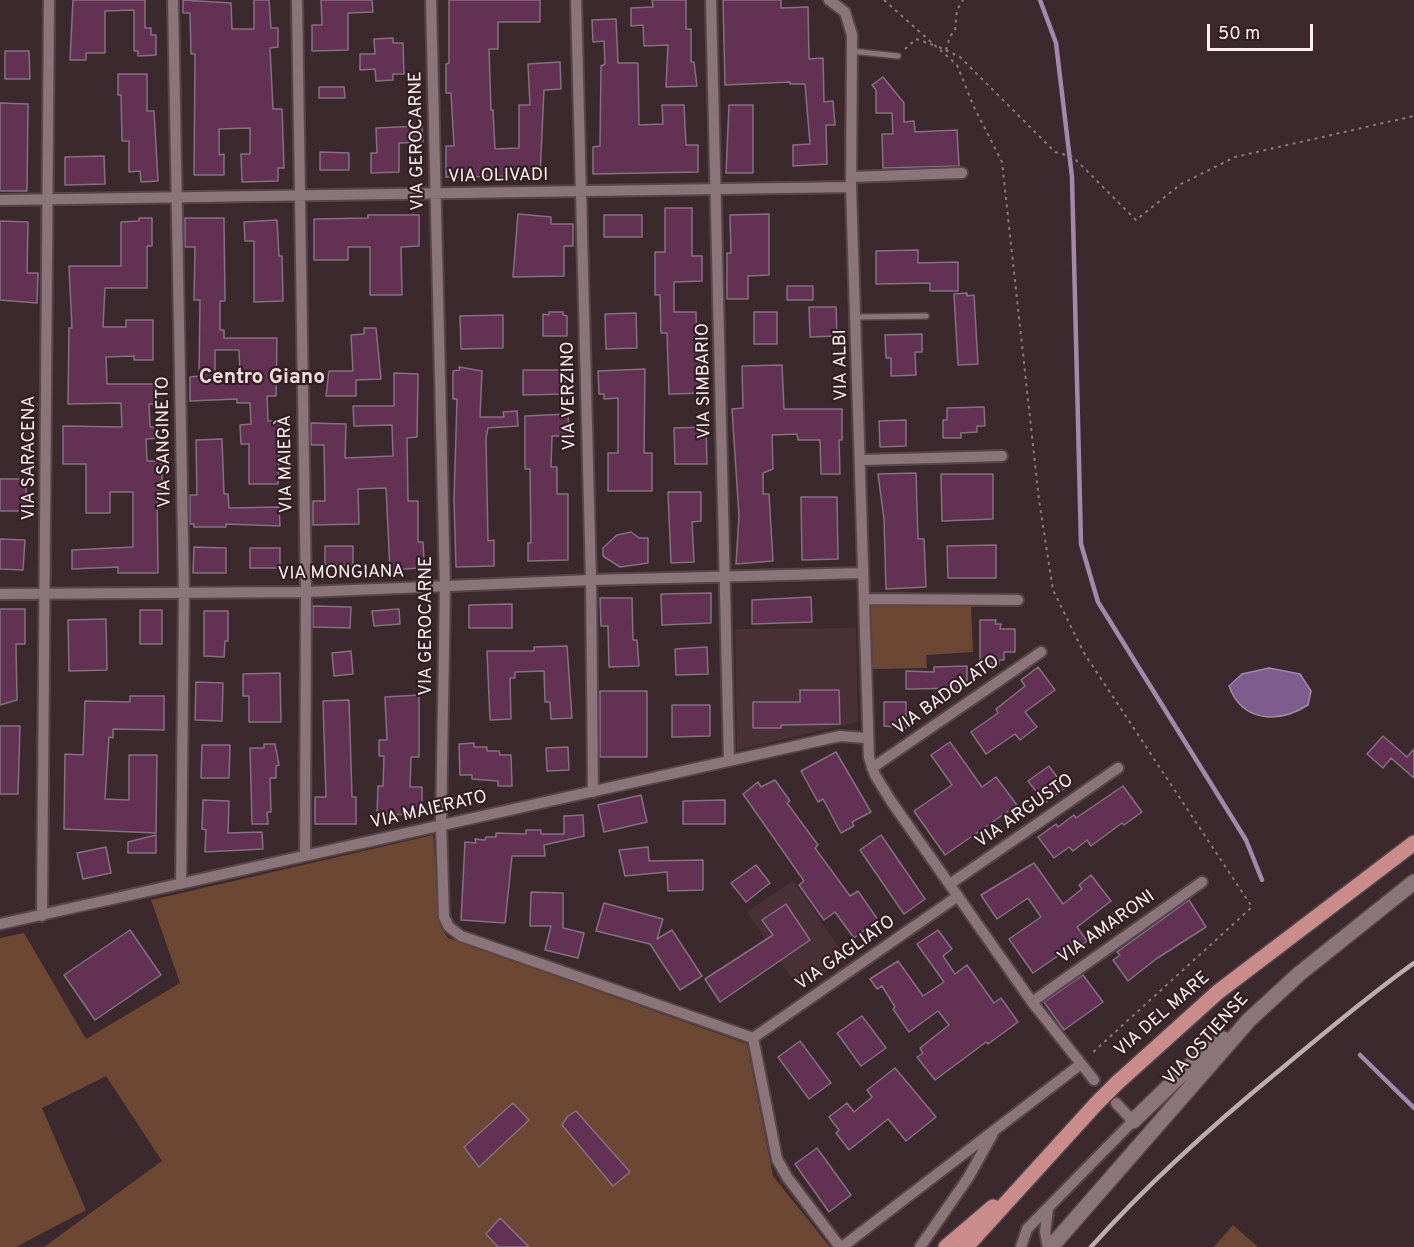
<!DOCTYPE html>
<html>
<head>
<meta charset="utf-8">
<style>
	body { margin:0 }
	#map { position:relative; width:1414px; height:1247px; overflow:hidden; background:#3c292d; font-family:Overpass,sans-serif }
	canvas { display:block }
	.scale { position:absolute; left:1207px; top:24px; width:106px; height:27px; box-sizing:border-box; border:3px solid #fceff1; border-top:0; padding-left:8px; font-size:18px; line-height:21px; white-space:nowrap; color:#fceff1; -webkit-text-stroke:4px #321f24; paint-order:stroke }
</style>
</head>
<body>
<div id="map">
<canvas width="1414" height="1247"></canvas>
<div class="scale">50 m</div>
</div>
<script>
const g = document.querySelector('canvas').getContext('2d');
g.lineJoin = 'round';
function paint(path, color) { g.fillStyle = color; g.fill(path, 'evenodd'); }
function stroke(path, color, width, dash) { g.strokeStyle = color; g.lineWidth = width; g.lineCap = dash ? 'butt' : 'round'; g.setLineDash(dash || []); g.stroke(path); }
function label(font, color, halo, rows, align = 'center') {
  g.font = font + ' Overpass,sans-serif'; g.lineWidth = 4.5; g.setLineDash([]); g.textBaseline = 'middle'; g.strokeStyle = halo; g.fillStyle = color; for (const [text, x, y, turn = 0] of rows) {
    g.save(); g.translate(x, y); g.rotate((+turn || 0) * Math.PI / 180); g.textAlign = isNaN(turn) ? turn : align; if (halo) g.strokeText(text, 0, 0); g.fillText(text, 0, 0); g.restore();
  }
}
const built = new Path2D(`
	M856,628L858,722L737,750L735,629Z
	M793,881L847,959L799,989L747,912Z`);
const green = new Path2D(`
	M870,605H971L973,652L926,655L927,668L873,669Z
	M433,835L441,928L448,938L747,1044L773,1176L830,1247H44L162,1161L106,1076L42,1108L86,1210L16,1247H0V938L24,933L86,1039L180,983L151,900Z
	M1233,1225L1258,1247H1214Z`);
const water = new Path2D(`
	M1269,668L1300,674L1311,691L1308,705C1278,724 1242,722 1229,686L1242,674Z`);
const stream = new Path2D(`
	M1040,0L1056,43L1072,177L1081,544L1098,602L1246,840L1262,880
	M1360,1055L1414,1108`);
const building = new Path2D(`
	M73,0H145V28H151V35H156V55L138,56V51H134V10L105,11V53H86V60H70Z
	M183,0L231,3L232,29H254V0H269L271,28H278V47L270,48L273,109H282L284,168H278V181L242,182L241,154H250V128L219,129V155L224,154V175H194L195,54H191L190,13H183Z
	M321,0H372L373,12L348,13V50L312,51V25H322Z
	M449,0H540V22H498V49H489L491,110H493L495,149L519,148V105H530L528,64L560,62L561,89L544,90L540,176L446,177V146H454L451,93H446V64L449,63Z
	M652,0H686V29H691V62H694L697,86L666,87L668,45L644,46L643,25L631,26V8L653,7Z
	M723,0H781V8L808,7L809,59L823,58L824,102L833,101L835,125H826L827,164L793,166V145L810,144L805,84H790V82L725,85Z
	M616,19L618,63H638L639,125L663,124L662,105H684L686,145H698V172L593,174V147L600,146L601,66L605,64L604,41L593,42L592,20Z
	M393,38V43H403L404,74H393V80L376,81L375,69L360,70V54H375L374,39Z
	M5,51H29L30,79H5Z
	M118,74H147V111H154L158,181L141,182L140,171L129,172V141H122L121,95H118Z
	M883,77L904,103V122L914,121L915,132L957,130L959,166L883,168L882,134H893L892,113H876V90L872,85Z
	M319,87H344L345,98H319Z
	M0,103L28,104L27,191H0Z
	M729,105H753V173H726Z
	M422,126L423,142L399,143V172L371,173V153H377L376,128Z
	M320,152L349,153V170H320Z
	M104,156L105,184L65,185V157Z
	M665,208H692V256H702V281L674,282V312H696L697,352H704L705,393L669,394L667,333H661L660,295H655V252H665Z
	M518,214L551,217V224H573V246H564V276L513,277Z
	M769,214V275L748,276V299H727V253H731L730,215Z
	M368,215H419V246L401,247L402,295H370V247H348V260H314V219L368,218Z
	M604,215H642V237H604Z
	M139,218H152V246H147V288H105L103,327H126V320H153V360H134V356L106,357L107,384H158V404H149L150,427H158V438L146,439L147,461H162V491H157L158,573H118V567L72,569V550L133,547V492H110V513H86V464H63V426L122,427L121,403L68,404L69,328H72L69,266H121V222L139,221Z
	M185,218H224L225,301H220V330H224V338H277L276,396H267L268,421H280L278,484H249V444H241L240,425L251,424L250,403H237V399L190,401V377L199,376L200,300H194L195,247H185ZM215,350H239L240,373H215Z
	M277,220L279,256H282L283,301L254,302V241H245L244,222Z
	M0,221L28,222L27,273H38L37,303L0,300Z
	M918,250V263L958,262V291H930V283L876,284V251Z
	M787,286H813V300H787Z
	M967,293V296L974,295L978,364L958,365L954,294Z
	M809,307H836L837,336L810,337Z
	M549,312H563V315L567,316V336H543V314L549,315Z
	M754,312H777V344H754Z
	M636,313L637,348L606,349L605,314Z
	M503,315V348L461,349L460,316Z
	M364,328H376L381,379L356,380V396H326L329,371H353L351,335L364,334Z
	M922,334V352H915L916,375L891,376V358H886L885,335Z
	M782,365L784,409H842V440H839L840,474H821L820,440H798L797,434L772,435L773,469L763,473V494H769L773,561L736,564L739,516L732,409L743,408L742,366Z
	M459,367L482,371L480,417H504L503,412L517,411L518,426L488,428L486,438L488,541L494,540V566L456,567L454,500L457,399H453V371L460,370Z
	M645,369L644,453H652V491H608V453H618V398L604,399V394H599L598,371Z
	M523,370H565V394L523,395Z
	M394,373L418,374L417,437L407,438L408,501H418V542H423L424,560H420V568L390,570L386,488L358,489L359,524L313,525V501H325L324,445H311V423L346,424L345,458L393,456L392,425L354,426L353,406H394Z
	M984,407L985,426H977V432L961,433V438H943V420H947V408Z
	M568,414L569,436H552L551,467H557V494H568V560L528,561V543H531L530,469H525V416Z
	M906,420V446L880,447L879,421Z
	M706,427L707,464H675L674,428Z
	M222,439L224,494H228L229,508L279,507L280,526L226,524V527H194V524H190V495H197L196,440Z
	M916,473L918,539H924L926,587L886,589L884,519L878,474Z
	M941,474H993V519L942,521Z
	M0,479H26V511H0Z
	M668,492H701V521L692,522L694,562L671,563Z
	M801,497H837L838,559L802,560Z
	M631,532L639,538H648V563L620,567L603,556V548L617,535Z
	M0,539L25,540L23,570L0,569Z
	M996,545V578H948L947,546Z
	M325,546H353V565H325Z
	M194,547L226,548V573H193Z
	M250,548H280V568H250Z
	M711,593V623L662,625L661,594Z
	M811,597L812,622L752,624V600Z
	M600,598H632L633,640H637L639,666L609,667L608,626H601Z
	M512,604V628H469V605Z
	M313,606L351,607L350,628L313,627Z
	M0,609H25V644H16L17,700L0,705Z
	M399,609L400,624L374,626L372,611Z
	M140,610H162V644H140Z
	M204,611H228V641H225L224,657L204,656Z
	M106,619L107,670L69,671L68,620Z
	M980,620H996L995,624H1001L1000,629H1015V652H1004V660H999V664L980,663Z
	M567,646L572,718L551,719L550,702H545L544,671L515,672V678H510L511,719L490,720L487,651H534V647Z
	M707,647L708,674L676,675L675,649Z
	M351,651L353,674L334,676L332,653Z
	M967,666V688L906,689V671L934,672V667Z
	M1038,667L1055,690L1025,712L1037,727L1020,740L1015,734L986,754L971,732L998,713L996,709L1025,686L1021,680Z
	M280,673L281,722H249V696H243V674Z
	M196,682L223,683L222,721L195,720Z
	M800,690H839L840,724L781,725V728H753V702H800Z
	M600,691H647V757H600Z
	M419,695V757H411L410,787H422V815L377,814L378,786H383L384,756H379V740H387L385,697Z
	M130,696H164V730L113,729V738L109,737L105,799L129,800V755H157L156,833L64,829L65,754L83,755L85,701L130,702Z
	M349,700L352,797H356V824H315V797H326L323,701Z
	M884,702H906V728L884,726Z
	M672,705H710V736L672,737Z
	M0,726H20L18,794H0Z
	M1383,736L1407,757L1414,749V778L1391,758L1383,768L1367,754Z
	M950,742L982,787L996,777L1017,805L945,855L914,811L952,785L931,755Z
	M474,743V747H487V751H499L500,755H511L512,786H498V781L472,779V775H460L459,744Z
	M264,744H275L279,765L276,766V778H270L271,812H267L268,824H252L250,748H264Z
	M202,745H230L229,778H201Z
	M568,747L569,770L547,771L546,748Z
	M836,752L871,812L852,822L854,826L841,833L823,799L818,802L801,771Z
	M1049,766L1065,788L1045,803L1028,781Z
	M775,780L790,801L787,803L818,845L815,848L850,896L858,891L878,920L854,938L835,912L824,920L799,885L804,881L743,794L758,782L761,787Z
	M1123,786L1142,812L1124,825L1122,823L1091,846L1087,840L1073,851L1069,847L1054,858L1038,837L1056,824L1058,827L1074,815L1076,818Z
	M641,795L647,822L604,832L598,805Z
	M203,800L229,801L228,833L262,832L263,849L205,852L206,830L202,829Z
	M725,800V824H683V801Z
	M583,815L584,836L544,845L545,856H512L505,923L461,920L465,842L476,843L475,839L485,840L486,837H496V833L526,834V830H541V834H564V816Z
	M156,835V853H128V842Z
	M881,835L925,899L904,914L860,850Z
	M106,847L111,873L83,879L77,853Z
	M648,847L649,861L703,860V890L668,891L667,872L625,876L619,850Z
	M1034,863L1063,904L1082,889L1079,885L1091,875L1111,901L1077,927L1087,941L1071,953L1068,949L1033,973L1009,939L1041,917L1028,898L997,919L981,895Z
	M756,865L770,883L746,902L731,883Z
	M531,892L563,893V928L584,933L578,958L545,950L551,926H530Z
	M1189,900L1206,927L1156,959L1128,981L1113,960L1120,955L1117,952Z
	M604,903L663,919L657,939L672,930L702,976L680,990L650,944L596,931Z
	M786,904L810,940L720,1002L705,979L773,935L762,920Z
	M130,930L161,975L95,1020L64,975Z
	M938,930L952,949L943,956L955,974L967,965L994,1003L1001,998L1018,1022L988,1044L986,1042L935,1080L917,1057L923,1053L920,1048L949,1025L938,1011L909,1032L893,1009L895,1007L882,986L877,989L870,979L898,961L923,996L944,982L917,944Z
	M1083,975L1103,1002L1064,1030L1044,1002Z
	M862,1016L886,1048L861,1066L837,1033Z
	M800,1041L831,1083L809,1099L778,1057Z
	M895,1068L936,1117L906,1141L888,1119L849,1150L836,1133L839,1130L829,1117L847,1103L854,1112L872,1097L867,1090Z
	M513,1103L529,1120L479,1167L464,1147Z
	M576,1111L630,1172L613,1186L562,1125L567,1117Z
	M817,1148L851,1195L829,1212L795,1164Z
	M500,1218L529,1247H498L486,1234Z`);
const path = new Path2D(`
	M884,0L957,65L973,105L1002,162L1039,500L1053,590L1084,653L1252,907L1090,1055
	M939,47L960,57L1055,152L1073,157L1136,220L1181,184L1235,157L1414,116
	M905,49L916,39L933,45
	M946,50L950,36L955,31L957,10L963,0`);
const service = new Path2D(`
	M851,51L898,56
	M857,317L926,316`);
const minor = new Path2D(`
	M173,0L184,592L181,884
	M297,0L306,592L305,855
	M431,0L445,588L441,825L444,917L449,927L461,936L753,1038
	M576,0L591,580L593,792
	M711,0L729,761
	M829,0L845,12L852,35L851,187L869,757L875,775L891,801L1032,1002L1094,1080
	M852,177L962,173
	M0,200L851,187
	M861,460L1002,456
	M0,594L306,592L591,580L863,573
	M864,599L1018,600
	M872,768L1041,652
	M950,884L1118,768
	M42,916L49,0
	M0,924L840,736L866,738
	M1032,1002L1202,882
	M753,1038L958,896
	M753,1038L777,1159L787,1177L840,1247
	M1048,1209L1045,1232L1048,1247
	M842,1247L1081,1064
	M920,1247L968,1178L992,1135
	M1021,1247L1027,1229L1133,1121L1116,1103`);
const secondary = new Path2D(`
	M1133,1121L1193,1063L1223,1039
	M1051,1247L1249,1020L1299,974L1414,882`);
const primary = new Path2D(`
	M1117,1083L1218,992L1414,843
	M946,1247L993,1207
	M966,1247L1096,1104`);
const rail = new Path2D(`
	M1091,1247C1149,1182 1214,1124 1281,1069C1325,1032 1368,996 1414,963`);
const primaryBridge = new Path2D(`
	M1096,1104L1117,1083`);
const streetNames = [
	["VIA GEROCARNE",418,141,-91],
	["VIA OLIVADI",498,177,-1],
	["VIA ALBI",842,365,-91],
	["VIA SIMBARIO",705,381,-91],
	["VIA VERZINO",570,396,-91],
	["VIA SANGINETO",165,442,-91],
	["VIA SARACENA",30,458,-90],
	["VIA MAIERÀ",287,464,-91],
	["VIA MONGIANA",341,574,-1],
	["VIA GEROCARNE",427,626,-90],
	["VIA BADOLATO",947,696,-35],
	["VIA MAIERATO",429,811,-13],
	["VIA ARGUSTO",1025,812,-35],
	["VIA AMARONI",1107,928,-35],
	["VIA GAGLIATO",846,954,-35],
	["VIA DEL MARE",1163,1015,-41],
	["VIA OSTIENSE",1207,1040,-48]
];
const quarterNames = [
	["Centro Giano",262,379]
];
paint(built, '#4a3037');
paint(green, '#6c4834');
paint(water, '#7f5c8e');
stroke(water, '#a488ac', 1.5);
stroke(stream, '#a488ac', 4.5);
paint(building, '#623154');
stroke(building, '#85717e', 1.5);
stroke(service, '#56464b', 8);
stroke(minor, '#56464b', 14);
stroke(secondary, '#56464b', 18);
stroke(primary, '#56464b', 18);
stroke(path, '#8a7a7d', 2, [3, 4.5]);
stroke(service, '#8c757a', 5);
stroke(minor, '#8c757a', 10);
stroke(secondary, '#8c757a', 15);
stroke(primary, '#ca8c8a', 15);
stroke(rail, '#bcadb0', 4.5);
stroke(primaryBridge, '#56464b', 18, []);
stroke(primaryBridge, '#ca8c8a', 15);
label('18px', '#fceff1', '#321f24', streetNames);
label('bold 21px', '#f5dae0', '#321f24', quarterNames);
</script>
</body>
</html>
